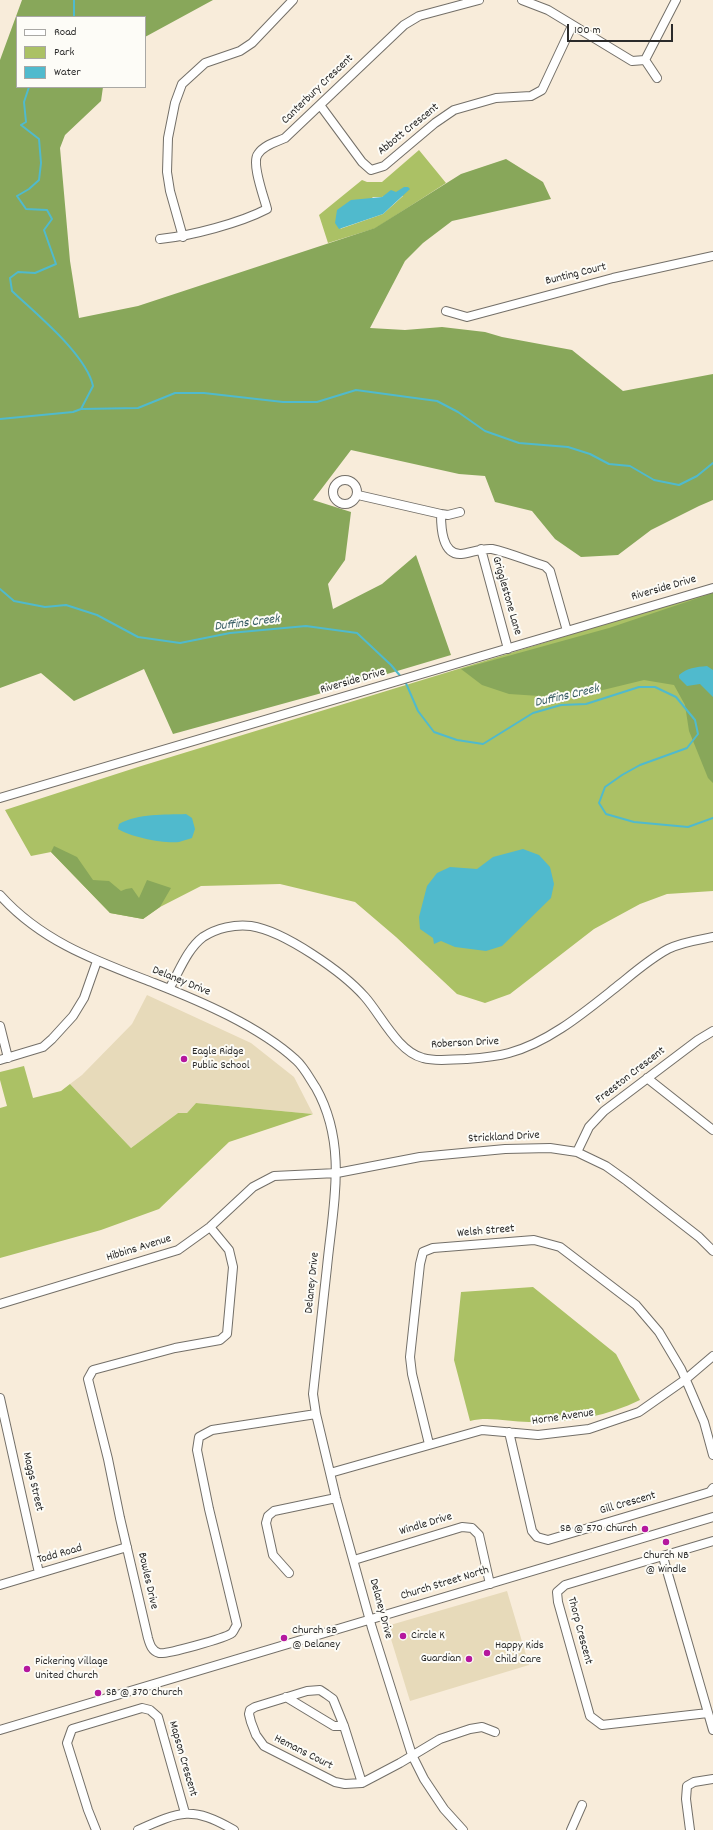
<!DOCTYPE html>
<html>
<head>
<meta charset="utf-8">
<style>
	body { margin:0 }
	#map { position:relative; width:713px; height:1830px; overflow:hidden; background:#f8ecda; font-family:Dekko,sans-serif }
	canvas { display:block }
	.legend { position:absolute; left:16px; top:16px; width:130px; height:72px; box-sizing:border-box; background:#fdfcf7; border:1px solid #a9a8a5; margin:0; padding:5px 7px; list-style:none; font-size:12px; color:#2b2b2b }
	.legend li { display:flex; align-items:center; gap:8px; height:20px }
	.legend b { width:20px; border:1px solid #a9a8a5 }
	.scale { position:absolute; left:567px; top:24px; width:106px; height:18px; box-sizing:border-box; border:2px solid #2b2b2b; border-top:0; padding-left:5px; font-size:12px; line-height:14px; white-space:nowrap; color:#2b2b2b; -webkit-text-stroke:3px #fdfcf7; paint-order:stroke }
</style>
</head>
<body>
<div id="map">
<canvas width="713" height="1830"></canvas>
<ul class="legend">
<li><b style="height:5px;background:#fff"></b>Road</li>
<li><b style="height:11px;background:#abc165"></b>Park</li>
<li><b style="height:11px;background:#50bacd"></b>Water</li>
</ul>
<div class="scale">100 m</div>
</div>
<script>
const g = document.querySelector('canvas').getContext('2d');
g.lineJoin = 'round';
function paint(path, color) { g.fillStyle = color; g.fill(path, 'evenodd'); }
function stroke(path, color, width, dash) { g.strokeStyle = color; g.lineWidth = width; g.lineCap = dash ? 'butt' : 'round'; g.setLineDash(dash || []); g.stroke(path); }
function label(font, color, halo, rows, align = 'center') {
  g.font = font + ' Dekko,sans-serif'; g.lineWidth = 4; g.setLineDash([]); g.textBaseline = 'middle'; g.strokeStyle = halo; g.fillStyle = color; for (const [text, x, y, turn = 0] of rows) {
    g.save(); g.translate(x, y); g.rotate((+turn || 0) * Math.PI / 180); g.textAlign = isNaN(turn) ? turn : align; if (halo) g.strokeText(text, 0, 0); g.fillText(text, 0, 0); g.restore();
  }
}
const built = new Path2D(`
	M147,995L251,1043L294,1077L313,1114L196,1103L187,1113H178L131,1148L70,1084L82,1075L132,1024Z
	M507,1591L529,1665L410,1701L387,1626Z`);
const green = new Path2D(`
	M419,150L446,183L376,228L328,243L319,215L362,180L367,182H382ZM396,192L403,196L383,214L340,229L373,197H382Z
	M713,591V891L667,894L640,904L594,929L510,994L485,1003L457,994L396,937L355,902L280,884L201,886L160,907L143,919L110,913L51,852L31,856L5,810L138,767Z
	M24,1066L33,1098L61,1091L70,1084L131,1148L178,1113H187L196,1103L313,1114L229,1142L159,1209L101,1230L0,1258V1108L7,1106L0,1080V1072Z
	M533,1287L616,1354L640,1400C606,1417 567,1423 529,1422C509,1422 489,1416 470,1421L454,1360L461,1292Z`);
const forest = new Path2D(`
	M22,0H213L145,37V17H17V87H103L101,101L65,135L60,148L70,261L79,318L138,306L375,228L461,174L506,159L543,182L551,199L452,221L423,243L405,261L370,328L405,330L442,327L485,332L502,337L572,350L623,391L713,374V500L699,506L651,530L618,555L581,557L555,539L532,511L495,502L485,476L459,474L351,450L313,500L351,512L345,560L328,584L333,609L382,584L416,555L451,655L340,688L173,734L144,669L74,701L41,673L0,688V60Z
	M713,593V783L708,778L689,731L685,705L674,685L644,680L570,698L509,694L482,685L461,669L609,628Z
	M54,846L77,857L93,880L109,881L121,891L126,889L132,888L139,898L147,880L171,888L160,907L143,919L110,913L51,852Z`);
const water = new Path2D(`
	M404,187H408L410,189L383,214L339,229L335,223L337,210L351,200L382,197L391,190L396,192Z
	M707,666L713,670V697L700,684L687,686L679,678V675C687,668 696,667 707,666Z
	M186,814L192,818L195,829L192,838C188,839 183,841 179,842C165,844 130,837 118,829L119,824C139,813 164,815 186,814Z
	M523,849L539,855L550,867L554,884L551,898L502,946L486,951L455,947L441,941L434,944L433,938L420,929L419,917L427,886L437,873L450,867L477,869L493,857Z`);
const stream = new Path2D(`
	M74,0V17
	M29,87L24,102L26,122L21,125L39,139L41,163L39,180L29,189L17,196L26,209L47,210L52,219L44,230L56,264L35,273L18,272L10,278L12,291C36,314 86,354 93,386L81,409
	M0,419L73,412L81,409L138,408L175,393H204L283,402H317L356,390L437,401L458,412L485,431L519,443L568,447L590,454L609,464L630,466L654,480L679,485L697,476L713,463
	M0,589L14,601L45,607L66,605L97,615L138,637L180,643L230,633L306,626L357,633L391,665L402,678
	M405,681L418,711L434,732L457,740L483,744L533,713L561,705L586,704L639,687H655L676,697L695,720L698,734L687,748L640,765L622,775L605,787L599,803L606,814L634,822L688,827L713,818`);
const minor = new Path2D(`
	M522,0L548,10L632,61L645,60L676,0
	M645,60L657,78
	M320,105L362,162L371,170L384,166L435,123L454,110L496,98L531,96L542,90L572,26
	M183,237L170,191L167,172L168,138L175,103L182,84L205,63L240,51L252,43L293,0
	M160,239C191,236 240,223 267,209C264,197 251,163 258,154C264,145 276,142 285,138L404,25L419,16L479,0
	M446,311L467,317L613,278L713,256
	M333 492a12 12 0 1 1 24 0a12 12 0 1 1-24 0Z
	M358,495L441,514C441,527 442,555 461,554C471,553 481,548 492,549C510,553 528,561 545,566L550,571L567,631
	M441,514L448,515L460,512
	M481,549L508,649
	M0,798L713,588
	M0,895C42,942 97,961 154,983C200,1001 259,1026 296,1060C304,1067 310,1079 316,1088C348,1145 333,1205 327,1267C322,1309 318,1352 313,1394L316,1414L336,1498L372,1628L412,1755L424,1779L444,1809L463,1830
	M169,989C179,972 187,949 203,937C217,928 235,924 251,926C284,931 343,972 365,997C381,1015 398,1052 423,1058C437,1062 452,1059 466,1059C480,1058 495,1057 509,1053C550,1042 587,1010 620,984C636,971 651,958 668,949C682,942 698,940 713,937
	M0,1026L8,1058
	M0,1060L43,1047L52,1039L73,1016L84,998L97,961
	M647,1078L713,1130
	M577,1152L589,1127L604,1111L698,1040L713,1031
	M210,1227L229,1250L233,1267L227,1334L220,1340L175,1348L93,1370L88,1379L108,1459L120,1518L148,1638C150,1645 152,1651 159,1653C165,1655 226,1638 232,1633C234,1631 235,1627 237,1625L209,1509L197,1450L199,1437L212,1430L316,1414
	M0,1304L178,1250L210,1227L253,1187L274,1176L337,1173L420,1157L505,1149L550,1148L577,1152L583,1155L606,1166L627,1181L699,1237L713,1251
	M0,1398L39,1573
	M509,1432L532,1531L537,1537L548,1540L700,1495L710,1492L713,1488
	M429,1444L412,1374L410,1357L420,1264L423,1252L433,1248L534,1240L560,1247L636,1305L659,1332L681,1369L689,1387L704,1422L713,1455
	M330,1473L482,1430L538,1435L589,1429L639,1412L686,1379L713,1356
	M663,1557L713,1730
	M354,1560L462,1527L472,1528L479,1535L490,1584
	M289,1573L273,1555L266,1523L268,1516L274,1511L336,1498
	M0,1585L127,1547
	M286,1697L334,1726H344
	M708,1713L602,1725L590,1716L558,1602L557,1592L565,1585L713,1541
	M0,1730L713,1517
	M362,1783L344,1726L333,1699L326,1694L320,1690L307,1691L255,1707L250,1710L249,1714L251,1722L256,1735L264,1746L335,1782L345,1784L362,1783L400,1763L440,1739L470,1729L482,1727L495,1732
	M96,1830L88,1810L67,1743L72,1729L142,1708L150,1710L158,1717L185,1813
	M138,1830C181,1811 192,1806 234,1830
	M571,1830L582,1805
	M690,1830L686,1799L687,1786L694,1782L713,1779`);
const markers = [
	[184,1059,4,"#b5179e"],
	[645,1529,4,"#b5179e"],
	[666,1542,4,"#b5179e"],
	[403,1636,4,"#b5179e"],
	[284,1638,4,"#b5179e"],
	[487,1653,4,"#b5179e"],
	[469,1659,4,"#b5179e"],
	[27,1669,4,"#b5179e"],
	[98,1693,4,"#b5179e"]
];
const streetNames = [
	["Canterbury Crescent",318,90,-44],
	["Abbott Crescent",409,130,-39],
	["Bunting Court",576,275,-14],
	["Riverside Drive",664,589,-16],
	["Grigglestone Lane",506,596,74],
	["Riverside Drive",353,682,-16],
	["Delaney Drive",181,982,22],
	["Roberson Drive",465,1044,-3],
	["Freeston Crescent",631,1076,-38],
	["Strickland Drive",504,1138,-3],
	["Welsh Street",486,1232,-5],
	["Hibbins Avenue",139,1249,-17],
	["Delaney Drive",313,1283,-84],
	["Horne Avenue",563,1418,-8],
	["Maggs Street",32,1482,77],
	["Gill Crescent",628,1504,-16],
	["Windle Drive",426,1525,-17],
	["Todd Road",60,1555,-16],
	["Bowles Drive",147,1581,77],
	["Church Street North",445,1584,-17],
	["Delaney Drive",380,1609,75],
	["Thorp Crescent",579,1631,75],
	["Hemans Court",303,1753,27],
	["Mapson Crescent",182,1759,74]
];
const poiNames = [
	["Eagle Ridge",192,1052],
	["Public School",192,1066],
	["SB @ 570 Church",637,1529,"right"],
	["Church NB",666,1556,"center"],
	["@ Windle",666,1570,"center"],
	["Church SB",292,1631],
	["@ Delaney",292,1645],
	["Circle K",411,1636],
	["Happy Kids",495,1646],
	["Child Care",495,1660],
	["Guardian",461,1659,"right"],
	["Pickering Village",35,1662],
	["United Church",35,1676],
	["SB @ 370 Church",106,1693]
];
const waterNames = [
	["Duffins Creek",247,624,-7],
	["Duffins Creek",567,697,-13]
];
paint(built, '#e7daba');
paint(green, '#abc165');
paint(forest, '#88a75a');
paint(water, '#50bacd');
stroke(stream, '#50bacd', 2);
stroke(minor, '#736f68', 10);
stroke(minor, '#fff', 8);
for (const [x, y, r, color] of markers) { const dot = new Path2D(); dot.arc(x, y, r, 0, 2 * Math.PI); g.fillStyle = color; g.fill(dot); stroke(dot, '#fdfcf7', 1.5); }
label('12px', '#2b2b2b', '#fdfcf7', streetNames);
label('12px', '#2b2b2b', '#fdfcf7', poiNames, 'left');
label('italic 13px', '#385d64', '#fdfcf7', waterNames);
</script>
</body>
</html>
